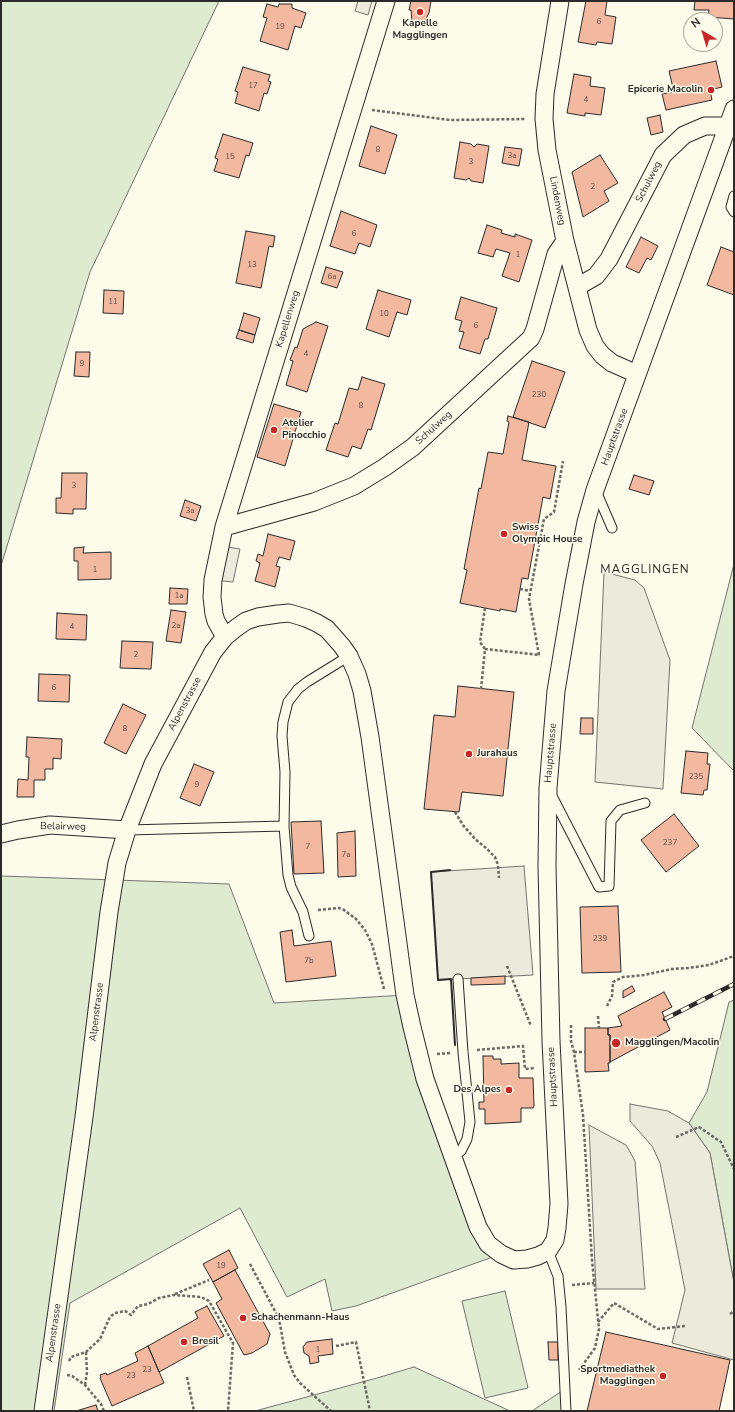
<!DOCTYPE html>
<style>
body{margin:0}
#map{position:relative;width:735px;height:1412px;overflow:hidden;background:#fdfbea;font-family:"Nunito Sans",sans-serif}
canvas{display:block}
.frame{position:absolute;inset:0;border:2px solid #2b2b2b;pointer-events:none}
.north{position:absolute;left:683px;top:12px;width:40px;height:40px;box-sizing:border-box;background:#fdfbea;border:1px solid #a9a89e;border-radius:50%;rotate:322deg;font-size:11px;font-weight:700;line-height:16px;text-align:center;color:#2b2b2b}
.north::after{content:'';display:block;margin:auto;width:14px;height:18px;background:#c62828;clip-path:polygon(50% 0,100% 100%,50% 72%,0 100%)}
</style>
<div id="map">
<canvas width="735" height="1412"></canvas>
<div class="frame"></div>
<div class="north">N</div>
</div>
<script>
const ctx = document.querySelector('canvas').getContext('2d');
ctx.lineJoin = 'round';
function paint(path, color) { ctx.fillStyle = color; ctx.fill(path, 'evenodd'); }
const shape = rows => new Path2D(rows.map(r => 'M' + r).join(''));
function strokePath(path, color, width, dash) { ctx.strokeStyle = color; ctx.lineWidth = width; ctx.lineCap = dash ? 'butt' : 'round'; ctx.setLineDash(dash || []); ctx.stroke(path); }
function drawText(font, color, halo, rows, align = 'center') {
  ctx.font = font + ' "Nunito Sans",sans-serif'; ctx.lineWidth = 3; ctx.setLineDash([]); ctx.textBaseline = 'middle'; ctx.strokeStyle = halo; ctx.fillStyle = color; for (const [text, x, y, turn = 0] of rows) {
    ctx.save(); ctx.translate(x, y); ctx.rotate((+turn || 0) * Math.PI / 180); ctx.textAlign = isNaN(turn) ? turn : align; if (halo) ctx.strokeText(text, 0, 0); ctx.fillText(text, 0, 0); ctx.restore();
  }
}
const green = shape([
 [1,1,219,1,90,272,1,566,1,1],
 [734,564,734,771,692,728,734,564],
 [1,876,229,884,274,1003,405,995,452,1156,501,1254,356,1306,332,1311,325,1279,287,1297,240,1208,70,1303,54,1411,1,1411,1,876],
 [734,1000,734,1283,710,1153,689,1123,707,1092,729,1002,734,1000],
 [505,1291,528,1388,485,1398,462,1301,505,1291],
 [414,1367,510,1411,255,1411,377,1378,414,1367],
 [565,1389,566,1411,532,1411,565,1389]
]);
const parking = shape([
 [358,1,372,1,368,15,355,11,358,1],
 [220,546,240,549,233,582,213,580,220,546],
 [604,572,635,580,644,588,670,660,663,789,595,782,604,572],
 [524,866,533,975,438,980,431,872,524,866],
 [630,1104,668,1111,689,1123,710,1153,734,1283,734,1360,672,1343,685,1290,660,1163,652,1146,630,1121,630,1104],
 [589,1125,626,1145,635,1161,645,1289,596,1289,589,1125]
]);
const building = shape([
 [411,1,431,1,429,13,423,24,412,21,411,10,409,10,411,1],
 [586,1,607,1,605,15,616,17,612,44,597,42,596,45,578,42,586,1],
 [695,1,734,1,734,19,708,17,709,10,694,10,695,1],
 [267,4,278,7,279,4,292,4,292,8,306,13,301,28,295,26,288,50,260,41,267,18,263,17,267,4],
 [716,61,722,87,710,90,712,100,666,110,662,94,674,92,669,71,716,61],
 [243,67,270,75,268,81,271,82,267,94,264,93,259,111,235,103,238,92,235,91,243,67],
 [574,74,591,77,590,86,605,88,601,115,585,113,585,116,567,113,574,74],
 [660,115,663,132,651,135,647,118,660,115],
 [371,126,397,135,385,174,359,166,371,126],
 [223,134,253,143,249,156,246,155,239,178,214,171,218,159,215,158,223,134],
 [460,142,471,144,474,147,477,144,489,146,483,183,471,181,469,178,466,180,454,178,460,142],
 [505,147,522,149,519,166,502,163,505,147],
 [600,155,618,183,604,191,609,201,583,217,572,172,600,155],
 [341,211,377,225,370,247,359,243,355,254,330,246,341,211],
 [487,225,502,230,501,233,515,237,515,234,532,240,519,282,502,276,510,253,496,249,493,257,478,253,487,225],
 [246,231,275,236,273,247,269,246,261,288,236,283,246,231],
 [641,237,658,246,651,260,647,258,639,273,626,267,641,237],
 [721,247,734,252,734,295,707,285,721,247],
 [326,267,343,272,337,288,321,283,326,267],
 [104,290,124,291,123,314,103,313,104,290],
 [378,290,411,300,407,315,397,312,389,337,366,329,378,290],
 [461,297,497,308,488,339,485,339,480,354,459,348,464,332,459,331,462,321,455,319,461,297],
 [244,313,260,318,255,335,239,330,244,313],
 [316,322,328,326,307,392,286,385,293,361,290,360,295,347,297,348,303,329,316,322],
 [239,330,255,335,253,343,236,338,239,330],
 [76,352,90,352,89,377,74,376,76,352],
 [532,361,565,372,545,428,513,417,532,361],
 [362,377,385,384,371,430,368,429,361,449,352,446,348,457,326,450,335,423,338,424,349,388,358,390,362,377],
 [274,404,301,412,285,466,257,457,274,404],
 [508,416,529,422,522,460,556,466,550,499,543,497,528,579,522,578,516,612,500,609,500,611,460,603,467,570,464,569,479,488,481,489,488,452,503,454,509,422,507,421,508,416],
 [62,473,87,473,86,509,73,509,73,514,56,513,56,498,61,498,62,473],
 [634,475,654,481,649,495,629,489,634,475],
 [185,500,201,506,196,521,180,516,185,500],
 [268,534,295,541,290,560,279,557,276,566,280,567,275,587,255,581,260,563,256,561,258,554,263,556,268,534],
 [84,547,83,553,111,552,111,579,78,580,78,561,74,561,74,548,84,547],
 [170,588,188,589,187,604,169,604,170,588],
 [171,610,186,612,181,643,166,641,171,610],
 [57,613,87,615,86,640,56,639,57,613],
 [122,641,153,642,151,669,120,668,122,641],
 [39,674,70,675,69,702,38,701,39,674],
 [458,686,514,692,503,796,462,792,459,812,424,809,434,715,455,717,458,686],
 [123,704,146,715,126,754,104,743,123,704],
 [581,718,593,718,593,734,580,734,581,718],
 [27,737,62,739,61,759,53,758,53,769,45,769,45,780,34,780,34,797,17,797,18,779,28,780,29,757,26,757,27,737],
 [686,751,708,753,707,764,710,764,707,790,704,790,703,795,681,793,686,751],
 [194,764,214,772,200,806,180,798,194,764],
 [674,814,699,846,666,872,641,840,674,814],
 [321,821,324,873,294,874,291,822,321,821],
 [355,831,356,876,338,877,337,833,355,831],
 [618,906,621,972,582,973,580,907,618,906],
 [292,930,294,946,331,941,336,976,286,982,280,932,292,930],
 [505,976,505,984,471,985,471,978,505,976],
 [632,986,635,991,623,998,623,991,632,986],
 [664,992,672,1007,662,1012,670,1030,610,1062,610,1035,608,1035,608,1028,622,1026,618,1016,664,992],
 [585,1028,608,1028,608,1035,610,1035,610,1063,608,1063,609,1071,585,1072,585,1028],
 [483,1056,493,1056,493,1059,501,1059,501,1064,519,1063,519,1078,533,1078,534,1106,533,1108,521,1108,521,1122,485,1124,485,1109,479,1109,479,1102,484,1102,483,1056],
 [229,1250,238,1268,213,1282,203,1264,229,1250],
 [235,1270,270,1334,267,1344,252,1353,244,1355,216,1303,222,1299,213,1282,235,1270],
 [207,1306,224,1336,159,1372,148,1346,198,1318,195,1312,207,1306],
 [606,1332,730,1360,719,1411,587,1411,606,1332],
 [332,1339,333,1354,318,1356,319,1362,310,1364,309,1356,304,1353,303,1347,307,1342,332,1339],
 [548,1342,558,1342,558,1360,549,1360,548,1342],
 [148,1346,164,1383,112,1406,100,1378,101,1377,100,1375,106,1373,107,1375,138,1361,135,1353,148,1346],
 [96,1405,98,1411,76,1411,96,1405]
]);
const path = shape([
 [372,110,450,120,526,119],
 [520,589,530,591],
 [485,608,480,642,485,649],
 [539,655,529,599,544,519,554,512,563,461],
 [481,689,485,649,540,655],
 [455,812,463,825,475,839,486,848,495,857,498,865,499,878],
 [318,910,339,908,344,910,356,919,365,930,372,944,384,989],
 [507,966,531,1026],
 [607,1006,612,996,613,982,623,977,644,975,672,969,688,968,709,965,734,956],
 [598,1016,599,1028],
 [571,1025,571,1041,574,1052,583,1115,592,1260,599,1329,595,1348,579,1370],
 [477,1050,523,1046,525,1069,535,1068],
 [574,1052,585,1052],
 [437,1054,450,1053],
 [676,1137,699,1127,721,1142,734,1169],
 [250,1264,276,1313,280,1324,285,1352,294,1375,300,1383,331,1411],
 [572,1285,594,1283],
 [175,1294,209,1280],
 [730,1314,734,1311],
 [598,1322,614,1303,658,1329,685,1326],
 [336,1346,356,1342,370,1411],
 [69,1361,71,1357,86,1352,100,1339,110,1317,115,1313,125,1311,131,1315,138,1306,148,1304,159,1298,174,1295,201,1297,209,1301,233,1343,228,1411],
 [67,1375,72,1376,85,1385,101,1404,104,1411],
 [187,1377,194,1411],
 [85,1385,87,1372,86,1352]
]);
const service = shape([
 [734,196,731,207,734,212],
 [596,491,612,528],
 [551,794,599,887,609,886,611,821,620,810,645,803],
 [284,826,285,772,282,736,283,722,288,702,298,689,307,682,349,656],
 [127,830,284,826,288,875,291,887,303,912,309,936],
 [452,1156,461,1151,467,1139,470,1122,463,1052,458,979],
 [548,1251,558,1276,561,1307,566,1411]
]);
const minor = shape([
 [560,1,545,94,544,119,547,150,565,241,588,330,595,346,602,355,612,363,637,374],
 [577,287,596,276,609,259,663,155,684,135,705,126,728,126],
 [224,527,314,502,354,486,385,467,413,447,531,338,535,329,556,254,565,241],
 [225,637,216,621,214,614,212,597,213,580,224,527,386,1],
 [1,834,18,830,50,825,127,830],
 [43,1411,84,1117,109,912,117,863,127,830,153,764,213,652,225,637,236,628,246,621,258,617,278,614,289,613,306,618,317,623,327,629,342,646,349,656,357,674,362,691,370,737,405,995,412,1027,425,1079,478,1227,488,1244,501,1254,514,1260,527,1259,538,1256,548,1251,555,1240,557,1228,559,1204,551,1041,547,866,548,788,556,691,574,584,586,522,595,490,734,109]
]);
const rail = shape([
 [665,1019,734,984]
]);
const wall = shape([
 [450,870,431,872,438,980,451,979,455,1045]
]);
const markers = [
 [420,12,4,"#c62828"],
 [711,90,4,"#c62828"],
 [274,430,4,"#c62828"],
 [504,534,4,"#c62828"],
 [469,754,4,"#c62828"],
 [616,1043,5,"#c62828"],
 [509,1090,4,"#c62828"],
 [243,1318,4,"#c62828"],
 [184,1342,4,"#c62828"],
 [663,1376,4,"#c62828"]
];
const numberNames = [
 ["6",599,22],
 ["19",280,27],
 ["17",253,86],
 ["4",586,100],
 ["8",378,150],
 ["3a",512,156],
 ["15",230,157],
 ["3",471,162],
 ["2",593,187],
 ["6",354,234],
 ["1",518,255],
 ["13",252,265],
 ["6a",332,277],
 ["11",113,302],
 ["10",384,314],
 ["6",476,326],
 ["4",306,354],
 ["9",82,364],
 ["230",539,395],
 ["8",361,406],
 ["3",74,486],
 ["3a",190,511],
 ["1",95,570],
 ["1a",179,596],
 ["2a",176,626],
 ["4",72,627],
 ["2",136,655],
 ["6",54,688],
 ["8",125,729],
 ["235",696,777],
 ["9",197,785],
 ["237",670,843],
 ["7",308,847],
 ["7a",346,855],
 ["239",600,939],
 ["7b",309,961],
 ["19",221,1266],
 ["1",318,1350],
 ["23",147,1370],
 ["23",131,1376]
];
const poiNames = [
 ["Kapelle",420,24,"center"],
 ["Magglingen",420,36,"center"],
 ["Epicerie Macolin",703,90,"right"],
 ["Atelier",282,424],
 ["Pinocchio",282,436],
 ["Swiss",512,528],
 ["Olympic House",512,540],
 ["Jurahaus",477,754],
 ["Magglingen/Macolin",625,1043],
 ["Des Alpes",501,1090,"right"],
 ["Schachenmann-Haus",251,1318],
 ["Bresil",192,1342],
 ["Sportmediathek",655,1370,"right"],
 ["Magglingen",655,1382,"right"]
];
const streetNames = [
 ["Schulweg",649,182,-63],
 ["Lindenweg",557,201,79],
 ["Kapellenweg",288,319,-73],
 ["Schulweg",434,428,-42],
 ["Hauptstrasse",615,437,-70],
 ["Alpenstrasse",185,704,-62],
 ["Hauptstrasse",551,753,-85],
 ["Belairweg",63,827,1],
 ["Alpenstrasse",97,1012,-83],
 ["Hauptstrasse",553,1077,-93],
 ["Alpenstrasse",54,1333,-82]
];
const quarterNames = [
 ["MAGGLINGEN",645,570]
];
paint(green, '#deebd1');
strokePath(green, '#74746e', 1);
paint(parking, '#eceadb');
strokePath(parking, '#74746e', 1);
paint(building, '#f2b8a0');
strokePath(building, '#2b2b2b', 1);
strokePath(service, '#2b2b2b', 11);
strokePath(minor, '#2b2b2b', 19);
strokePath(path, '#6a6964', 2.5, [3, 2]);
strokePath(service, '#fdfbea', 9);
strokePath(minor, '#fdfbea', 17);
strokePath(rail, '#2b2b2b', 4.5);
strokePath(rail, '#fdfbea', 3, [9]);
strokePath(wall, '#2b2b2b', 2);
for (const [x, y, r, color] of markers) { const dot = new Path2D(); dot.arc(x, y, r, 0, 2 * Math.PI); ctx.fillStyle = color; ctx.fill(dot); strokePath(dot, '#fdfbea', 1.5); }
drawText('8px', '#5d4e48', null, numberNames);
drawText('bold 10px', '#2b2b2b', '#fdfbea', poiNames, 'left');
drawText('10px', '#2b2b2b', '#fdfbea', streetNames);
ctx.letterSpacing = '1px';
drawText('12px', '#2b2b2b', '#fdfbea', quarterNames);
ctx.letterSpacing = '0px';
</script>
